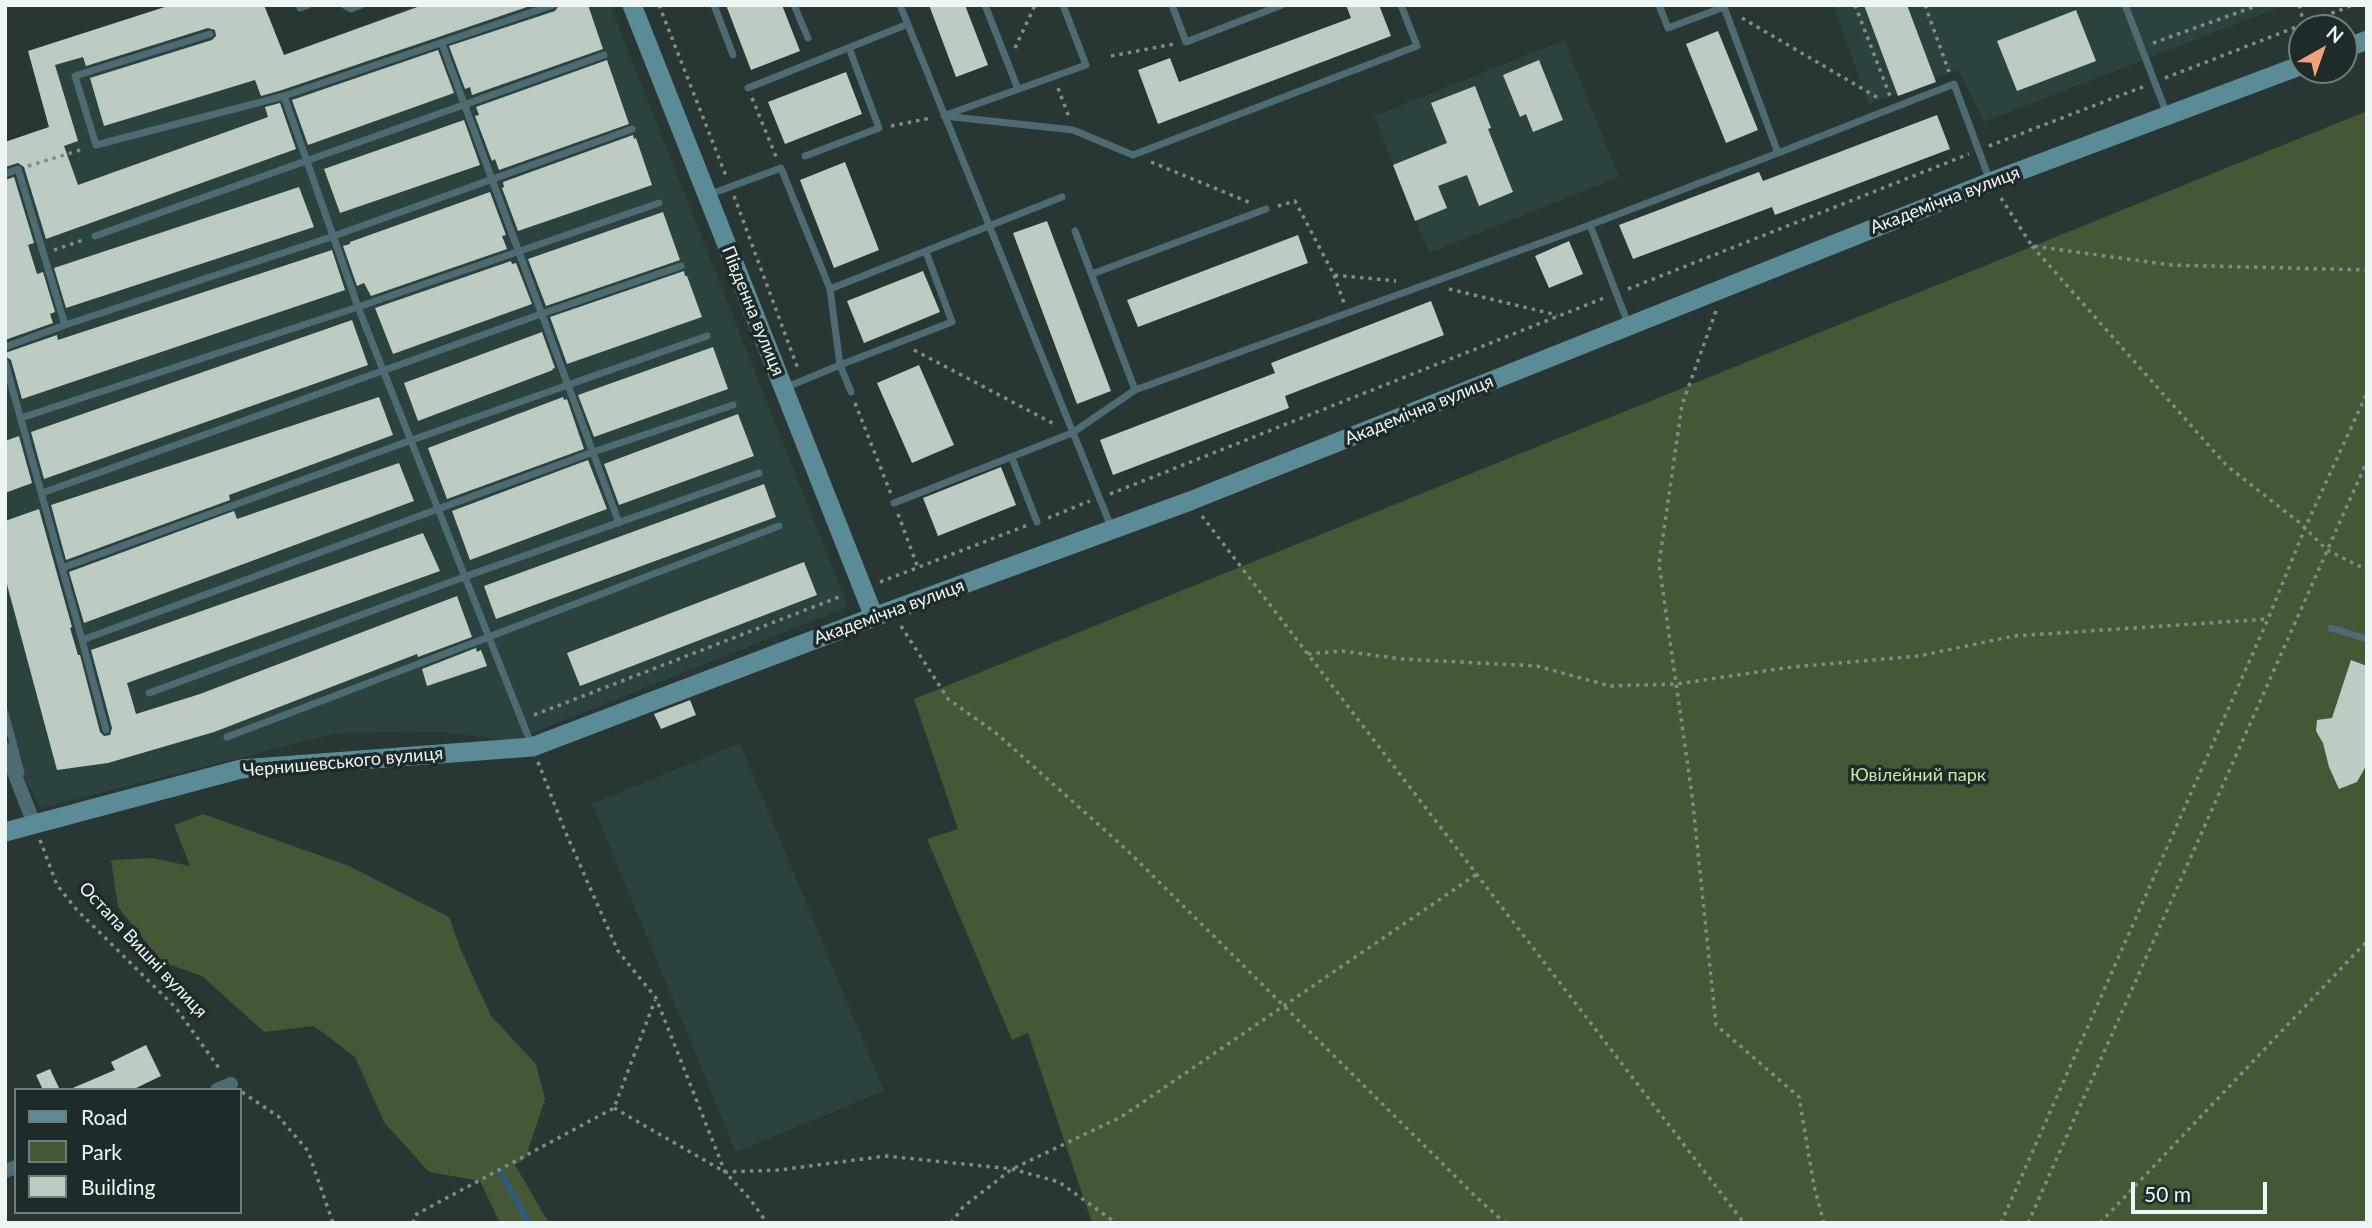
<!DOCTYPE html>
<meta charset="utf-8">
<style>
body{margin:0}
#map{position:relative;width:2372px;height:1228px;overflow:hidden;background:#283634;font-family:Lato,sans-serif}
canvas{display:block}
.frame{position:absolute;inset:0;border:7px solid #eef6f5;pointer-events:none}
.legend{position:absolute;left:14px;top:1088px;width:228px;height:126px;box-sizing:border-box;background:#1e2b2a;border:2px solid #717c7b;margin:0;padding:9px 12px;list-style:none;font-size:21px;color:#eef6f5}
.legend li{display:flex;align-items:center;gap:14px;height:35px}
.legend b{width:35px;border:2px solid #717c7b}
.north{position:absolute;left:2288px;top:14px;width:70px;height:70px;box-sizing:border-box;background:#1e2b2a;border:2px solid #717c7b;border-radius:50%;rotate:40deg;font-size:19px;font-weight:700;line-height:28px;text-align:center;color:#eef6f5}
.north::after{content:'';display:block;margin:auto;width:24px;height:32px;background:#f0a27a;clip-path:polygon(50% 0,100% 100%,50% 72%,0 100%)}
.scale{position:absolute;left:2131px;top:1182px;width:136px;height:32px;box-sizing:border-box;border:4px solid #eef6f5;border-top:0;padding-left:9px;font-size:21px;line-height:24px;white-space:nowrap;color:#eef6f5;-webkit-text-stroke:5px #1e2b2a;paint-order:stroke}
</style>
<div id="map">
<canvas width="2372" height="1228"></canvas>
<div class="frame"></div>
<ul class="legend">
<li><b style="height:9px;background:#5b8b97"></b>Road</li>
<li><b style="height:19px;background:#455735"></b>Park</li>
<li><b style="height:19px;background:#becbc3"></b>Building</li>
</ul>
<div class="north">N</div>
<div class="scale">50 m</div>
</div>
<script>
const ctx = document.querySelector('canvas').getContext('2d');
ctx.lineJoin = 'round';
function paint(path, color) { ctx.fillStyle = color; ctx.fill(path, 'evenodd'); }
const shape = rows => new Path2D(rows.map(r => 'M' + r).join(''));
function strokePath(path, color, width, dash) { ctx.strokeStyle = color; ctx.lineWidth = width; ctx.lineCap = dash ? 'butt' : 'round'; ctx.setLineDash(dash || []); ctx.stroke(path); }
function drawText(font, color, halo, rows, align = 'center') {
  ctx.font = font + ' Lato,sans-serif'; ctx.lineWidth = 7; ctx.setLineDash([]); ctx.textBaseline = 'middle'; ctx.strokeStyle = halo; ctx.fillStyle = color; for (const [text, x, y, turn = 0] of rows) {
    ctx.save(); ctx.translate(x, y); ctx.rotate((+turn || 0) * Math.PI / 180); ctx.textAlign = isNaN(turn) ? turn : align; if (halo) ctx.strokeText(text, 0, 0); ctx.fillText(text, 0, 0); ctx.restore();
  }
}
const built = shape([
 [171,5,264,5,284,55,417,5,610,5,848,607,512,741,443,732,338,733,41,808,25,779,5,715,5,142,49,127,28,51],
 [1833,5,2285,5,1984,122,1958,70,1869,104],
 [1564,40,1619,177,1429,253,1374,116],
 [740,743,884,1091,736,1152,592,804]
]);
const green = shape([
 [2367,111,2367,1223,1092,1223,1028,1033,1012,1040,927,839,958,829,914,699],
 [203,814,347,865,449,917,461,950,491,1016,536,1064,545,1099,525,1159,515,1165,549,1223,500,1223,480,1181,429,1172,384,1122,355,1057,314,1026,264,1032,202,976,162,962,118,907,111,860,152,858,190,866,174,825]
]);
const stream = shape([
 [500,1171,529,1223]
]);
const building = shape([
 [171,5,264,5,284,55,423,5,533,5,282,90,261,96,255,80,104,126,90,78,212,40,216,36,215,30,208,28,86,66,83,57,55,65,78,141,64,146,78,185,268,117,265,107,280,103,296,149,46,239,24,167,18,163,5,167,5,142,49,127,28,51],
 [559,5,588,5,603,49,472,95,470,87,465,89,449,46,555,11],
 [726,5,782,5,800,51,751,70],
 [929,5,965,5,988,65,956,77],
 [1346,5,1379,5,1391,36,1158,124,1138,70,1170,58,1179,82,1351,18],
 [1864,5,1907,5,1936,82,1898,96],
 [2076,10,2096,61,2017,91,1997,41],
 [1718,31,1758,130,1726,143,1686,44],
 [438,50,454,93,308,145,292,100],
 [607,60,629,124,499,170,495,159,492,161,475,116,479,115,476,107],
 [1539,60,1563,120,1533,132,1526,114,1520,117,1503,75],
 [846,72,862,114,785,144,768,102],
 [1475,86,1491,128,1488,129,1513,192,1479,206,1467,175,1438,186,1447,208,1415,221,1393,165,1447,143,1431,103],
 [1937,115,1950,149,1775,215,1772,207,1633,259,1619,225,1759,172,1763,181],
 [464,120,480,165,340,213,324,169],
 [633,135,634,139,636,138,652,185,518,231,502,188,504,187,503,182],
 [845,162,879,250,834,268,800,180],
 [14,177,34,243,28,245,37,274,43,272,55,312,50,314,53,323,5,340,5,180],
 [299,187,314,227,66,308,54,268],
 [490,192,506,235,502,236,507,249,371,296,364,283,357,286,343,246,350,244,350,242],
 [663,212,680,260,546,306,528,259],
 [1047,221,1111,391,1077,404,1013,233],
 [1298,235,1308,263,1138,327,1127,300],
 [1569,241,1583,274,1549,288,1535,256],
 [332,250,345,290,22,399,11,360,5,356,5,353,57,335,58,340],
 [511,261,512,264,516,263,532,304,393,354,375,308],
 [684,271,685,276,687,276,702,317,567,364,550,317],
 [923,271,940,312,864,343,847,301],
 [1431,301,1444,335,1285,396,1289,408,1113,475,1100,440,1275,373,1271,363],
 [352,320,368,365,44,479,31,432],
 [542,332,555,368,552,369,553,370,418,421,404,383],
 [713,347,728,389,594,437,578,395],
 [919,365,954,445,912,463,877,383],
 [379,397,393,435,229,495,230,500,66,560,51,505],
 [563,397,564,400,567,399,584,449,447,499,428,448],
 [738,414,754,456,619,505,604,464],
 [19,436,32,483,5,493,5,441],
 [588,460,607,509,470,560,452,511],
 [399,463,414,501,84,623,69,572,234,511,237,519],
 [1001,467,1016,505,938,536,923,498],
 [764,484,776,517,496,619,484,586],
 [39,509,72,627,70,628,78,655,80,655,100,732,104,736,110,735,112,728,91,650,423,533,440,571,127,683,136,714,200,694,457,596,472,637,418,657,417,654,214,732,108,763,57,770,5,577,5,521],
 [804,562,817,595,580,686,567,653],
 [476,648,477,652,481,650,487,666,427,686,422,669],
 [2351,660,2367,666,2367,764,2357,782,2339,789,2329,767,2323,743,2316,731,2317,720,2332,718],
 [690,700,696,715,661,729,654,714],
 [146,1045,161,1076,132,1090,68,1090,115,1070,111,1062],
 [50,1069,60,1090,43,1090,36,1075]
]);
const path = shape([
 [659,5,726,176],
 [1855,5,1890,96],
 [1925,5,1949,72],
 [2299,5,2305,28],
 [1742,18,1880,99],
 [2153,43,2259,5],
 [1015,48,1035,5],
 [1111,56,1174,44],
 [2165,78,2353,5],
 [1058,88,1069,117],
 [752,98,777,159],
 [891,126,931,118],
 [1989,146,2145,86],
 [1151,162,1251,203],
 [28,166,84,149],
 [734,196,798,369],
 [2001,198,2032,246,2171,265,2367,270],
 [1278,206,1295,201,1334,275,1396,281],
 [2032,246,2227,466,2300,523,2327,550,2367,570],
 [54,250,86,239],
 [1334,275,1344,303],
 [1449,289,1557,315],
 [1628,289,1969,154],
 [1716,311,1682,405,1659,564,1692,795,1716,1025,1799,1097,1814,1186,1824,1223],
 [914,350,1056,425],
 [855,403,891,494],
 [1110,494,1604,298],
 [898,514,918,568],
 [1202,516,1744,1223],
 [1048,518,1090,501],
 [880,582,1028,525],
 [901,626,948,699,996,733,1128,851,1475,1196,1505,1223],
 [1308,654,1342,651,1402,659,1537,666,1610,686,1676,684,1792,667,1919,656,2014,636,2268,619],
 [534,715,839,597],
 [538,762,565,831,618,951,656,998,725,1172,750,1199,767,1223],
 [40,840,57,885,76,909,176,1008,221,1071],
 [242,1092,279,1117,308,1151,333,1223],
 [614,1108,725,1172,779,1170,886,1156,1012,1169,1059,1182,1116,1223],
 [413,1223,415,1215,614,1108,655,1000],
 [951,1223,963,1207,1012,1169,1121,1117,1477,874],
 [2001,1223,2268,619,2305,528,2367,393],
 [2028,1223,2367,461],
 [2100,1223,2367,941]
]);
const lane = shape([
 [344,5,351,9,361,5],
 [714,5,733,55],
 [794,5,808,38],
 [900,5,1112,529],
 [985,5,1018,89],
 [1172,5,1186,42,1282,5],
 [1659,5,1668,28,1724,7,1778,153,1954,84,1990,181],
 [2125,5,2167,114],
 [300,8,308,5],
 [210,34,75,76,96,145,284,96,553,5],
 [442,44,619,523],
 [748,88,908,24],
 [284,96,358,307,532,746],
 [946,115,1086,65,1063,5],
 [944,116,1073,130,1133,155,1417,46,1401,5],
 [805,156,879,128,849,48],
 [5,174,18,169,65,325,5,347],
 [708,195,781,168,830,289,840,365,952,322,926,252],
 [1590,225,1629,326],
 [95,236,604,55],
 [1092,274,1266,209],
 [830,289,1062,197],
 [65,325,334,236,632,129],
 [5,362,82,640],
 [787,387,840,365,851,392],
 [1135,390,1590,225,1778,153],
 [21,418,358,307,659,203],
 [1012,458,1037,522],
 [42,493,541,314,681,266],
 [894,503,1072,433,1135,390,1075,231],
 [62,568,409,441,707,336],
 [2331,628,2367,639],
 [149,693,464,577,759,473],
 [5,713,21,773],
 [106,730,82,640,593,452,733,405],
 [227,737,779,526]
]);
const street = shape([
 [5,749,34,824],
 [217,1090,231,1084],
 [5,1171,16,1167]
]);
const secondary = shape([
 [632,5,874,617],
 [2344,49,2367,40],
 [5,832,241,769,532,747,874,617,1190,501,1990,182,2302,65]
]);
const streetNames = [
 ["Академічна вулиця",1945,200,-21],
 ["Південна вулиця",753,311,68],
 ["Академічна вулиця",1419,410,-22],
 ["Академічна вулиця",889,612,-20],
 ["Чернишевського вулиця",343,762,-5],
 ["Остапа Вишні вулиця",143,950,47]
];
const parkNames = [
 ["Ювілейний парк",1918,775]
];
paint(built, '#2b423f');
paint(green, '#455735');
strokePath(stream, '#2a5b80', 5);
paint(building, '#becbc3');
strokePath(path, '#808b8a', 3.5, [3.5, 5]);
strokePath(lane, '#4e6b73', 7);
strokePath(street, '#4e6b73', 14);
strokePath(secondary, '#5b8b97', 19);
drawText('18px', '#eef6f5', '#1e2b2a', streetNames);
drawText('18px', '#c1ea9e', '#1e2b2a', parkNames);
</script>
